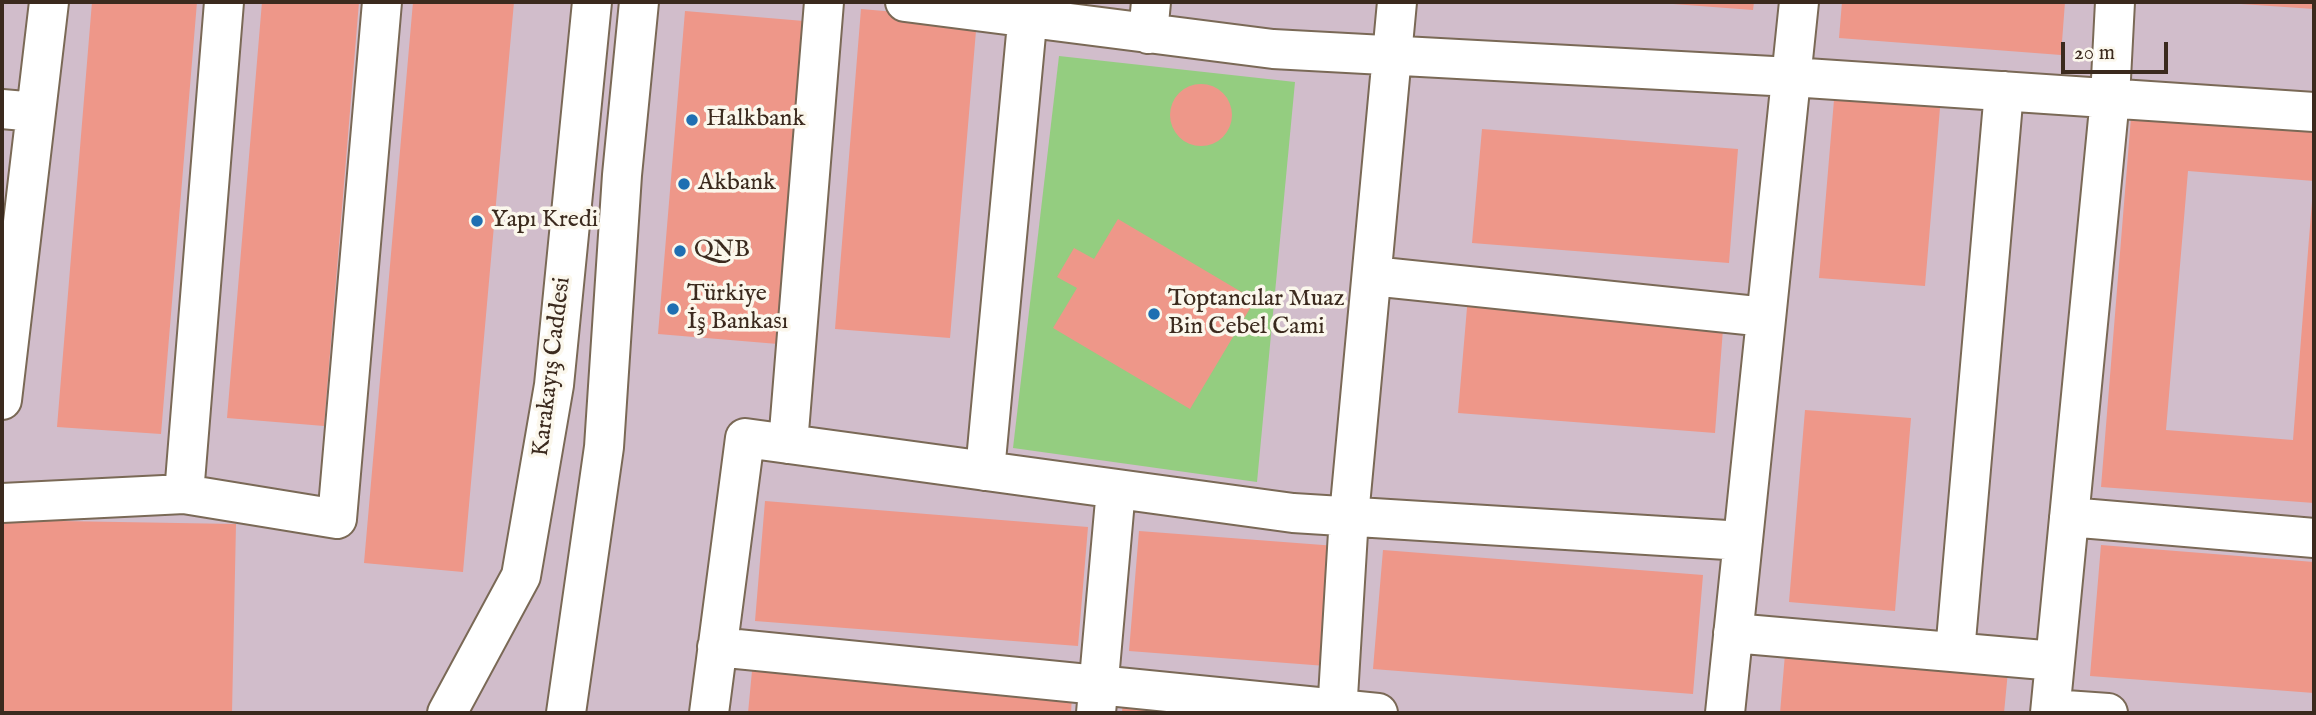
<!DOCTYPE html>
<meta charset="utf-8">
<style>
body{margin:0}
#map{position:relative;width:2316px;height:715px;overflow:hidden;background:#efdfbf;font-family:"IM FELL English",serif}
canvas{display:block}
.frame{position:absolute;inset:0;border:4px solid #3b2a1e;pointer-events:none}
.scale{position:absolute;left:2061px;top:42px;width:107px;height:32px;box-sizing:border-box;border:4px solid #3b2a1e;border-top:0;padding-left:9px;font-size:21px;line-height:24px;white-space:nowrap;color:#3b2a1e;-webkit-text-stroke:5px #fbf7ec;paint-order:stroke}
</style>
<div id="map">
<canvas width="2316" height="715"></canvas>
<div class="frame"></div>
<div class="scale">20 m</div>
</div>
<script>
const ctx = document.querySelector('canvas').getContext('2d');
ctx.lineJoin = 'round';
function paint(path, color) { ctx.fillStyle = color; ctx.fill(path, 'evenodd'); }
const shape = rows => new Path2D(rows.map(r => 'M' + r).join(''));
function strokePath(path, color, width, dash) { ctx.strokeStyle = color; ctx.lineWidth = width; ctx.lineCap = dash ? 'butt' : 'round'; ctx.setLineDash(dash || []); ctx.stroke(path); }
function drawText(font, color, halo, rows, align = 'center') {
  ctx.font = font + ' "IM FELL English",serif'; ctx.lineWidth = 7; ctx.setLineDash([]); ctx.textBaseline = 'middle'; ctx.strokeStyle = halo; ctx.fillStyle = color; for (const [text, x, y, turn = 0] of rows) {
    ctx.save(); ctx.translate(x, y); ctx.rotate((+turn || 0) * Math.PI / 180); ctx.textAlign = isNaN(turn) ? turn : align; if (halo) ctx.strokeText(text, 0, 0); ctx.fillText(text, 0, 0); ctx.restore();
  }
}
const industrial = shape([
 [2,2,2314,2,2314,713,2,713]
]);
const green = shape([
 [1059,56,1295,82,1257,482,1013,448]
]);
const building = shape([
 [92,2,197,2,161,434,57,427],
 [262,2,359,2,324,426,227,418],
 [413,2,514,2,463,572,364,563],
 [1673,2,1754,2,1753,10,1673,4],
 [1842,2,2065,2,2061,55,1839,38],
 [2241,2,2314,2,2314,9,2241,4],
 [861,9,977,19,950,338,835,329],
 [685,11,804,21,778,344,658,334],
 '1170 115a31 31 0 1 1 62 0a31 31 0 1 1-62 0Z',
 [1835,88,1941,96,1925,286,1819,278],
 [2132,105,2314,119,2314,181,2188,171,2166,430,2293,440,2312,201,2314,201,2314,503,2101,487],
 [1482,129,1738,149,1729,263,1472,243],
 [1118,219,1255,300,1190,409,1053,328,1077,288,1057,277,1074,248,1094,259],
 [1468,296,1724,316,1715,433,1458,413],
 [1805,410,1911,418,1895,611,1789,602],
 [765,501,1088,527,1078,646,755,621],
 [2,520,236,524,232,713,2,713],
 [1139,531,1336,546,1326,666,1129,651],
 [2101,545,2314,562,2314,693,2090,676],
 [1383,550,1703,575,1693,694,1373,669],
 [1785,654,2008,671,2004,713,1780,713],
 [752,671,1072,696,1071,713,748,713],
 [1123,700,1264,713,1122,713]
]);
const minor = shape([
 [905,2,1273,49,1791,77,2314,112],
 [1148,34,1151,2],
 [2,109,36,112],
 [1372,276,1766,317],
 [2,400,49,2],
 [788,444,824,2],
 [985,471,1029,2],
 [184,494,224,2],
 [2,503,184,494,337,519,382,2],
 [2069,517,2314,538],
 [1733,633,2055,661],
 [717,647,1378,713],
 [1955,652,2004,91],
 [2051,709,2108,713],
 [709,713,745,438,1293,513,1743,541],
 [1096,713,1116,489],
 [1337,713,1349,516,1397,2],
 [1725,713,1799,2],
 [2050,713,2110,98,2115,2]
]);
const secondary = shape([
 [447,713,521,576,554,385,592,2],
 [566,713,604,447,622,175,639,2]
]);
const markers = [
 [692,120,7,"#1f6fb2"],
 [684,184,7,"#1f6fb2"],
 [477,221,7,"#1f6fb2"],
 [680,251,7,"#1f6fb2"],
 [673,309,7,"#1f6fb2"],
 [1154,314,7,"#1f6fb2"]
];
const poiNames = [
 ["Halkbank",706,120],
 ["Akbank",698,184],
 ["Yapı Kredi",491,221],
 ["QNB",694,251],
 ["Türkiye",687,295],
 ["İş Bankası",687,323],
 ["Toptancılar Muaz",1168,300],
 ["Bin Cebel Cami",1168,328]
];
const streetNames = [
 ["Karakayış Caddesi",553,367,-83]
];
paint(industrial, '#d1bdcb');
paint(green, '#94cd80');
paint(building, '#ee9789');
strokePath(minor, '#7a6956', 42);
strokePath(secondary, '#7a6956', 42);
strokePath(minor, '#fff', 38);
strokePath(secondary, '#fff', 38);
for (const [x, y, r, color] of markers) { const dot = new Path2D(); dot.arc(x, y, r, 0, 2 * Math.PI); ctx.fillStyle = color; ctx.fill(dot); strokePath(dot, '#fbf7ec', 2.5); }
drawText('24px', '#3b2a1e', '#fbf7ec', poiNames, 'left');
drawText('24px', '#3b2a1e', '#fbf7ec', streetNames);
</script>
